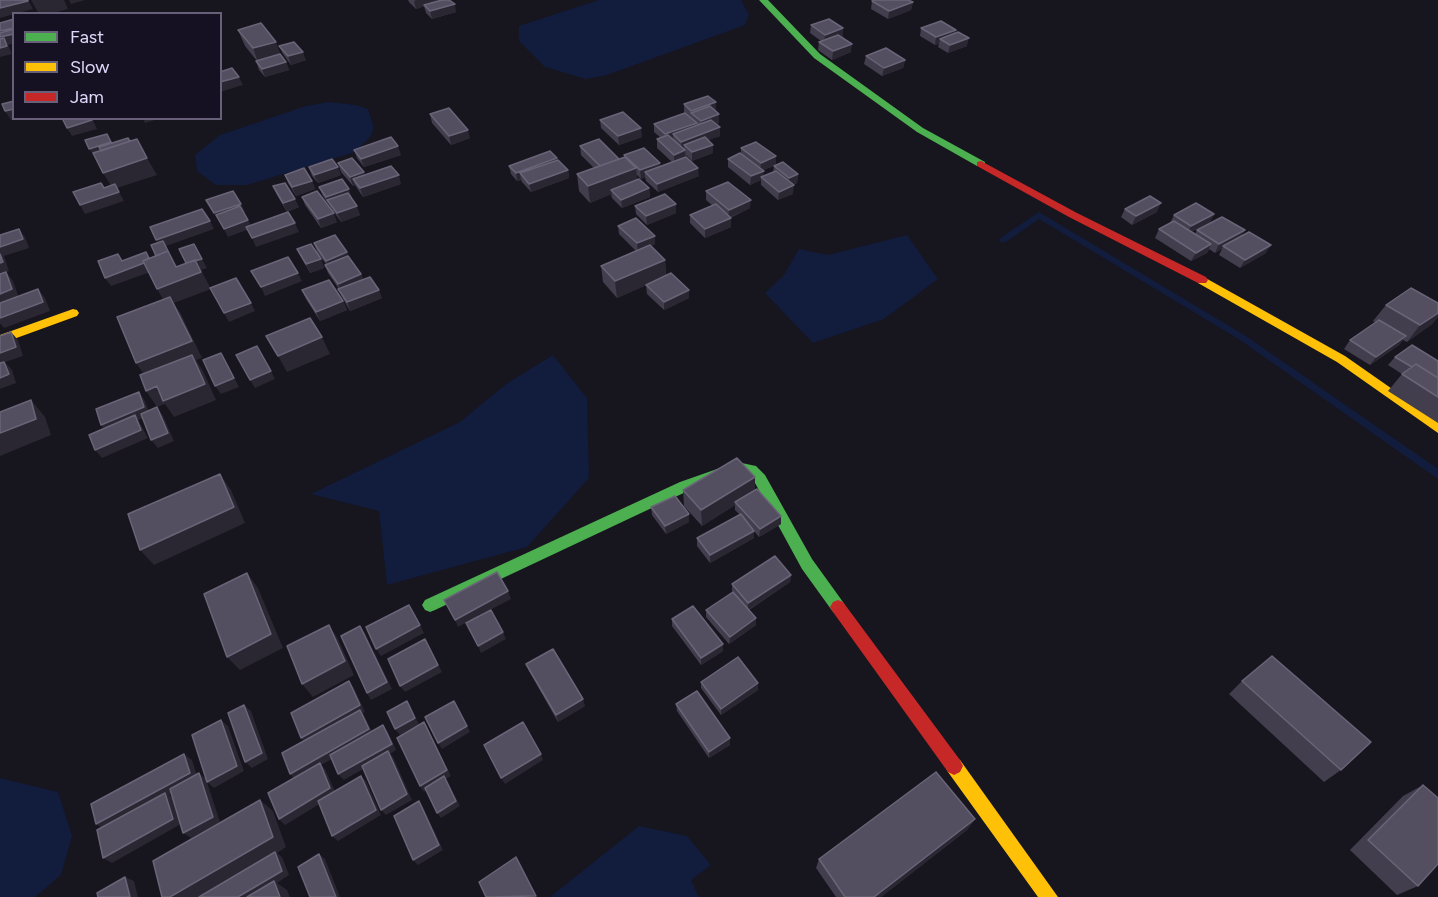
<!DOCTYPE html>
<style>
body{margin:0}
#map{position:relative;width:1438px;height:897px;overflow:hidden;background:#17151e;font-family:Figtree,sans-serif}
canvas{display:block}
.legend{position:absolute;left:12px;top:12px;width:210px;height:108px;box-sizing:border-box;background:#161122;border:2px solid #676078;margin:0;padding:8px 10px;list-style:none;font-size:18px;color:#e0d7fa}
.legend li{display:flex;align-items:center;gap:12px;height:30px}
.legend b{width:30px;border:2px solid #676078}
</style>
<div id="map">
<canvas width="1438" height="897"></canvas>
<ul class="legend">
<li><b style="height:8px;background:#4caf50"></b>Fast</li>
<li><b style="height:8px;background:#ffc107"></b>Slow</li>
<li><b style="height:8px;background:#c62828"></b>Jam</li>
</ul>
</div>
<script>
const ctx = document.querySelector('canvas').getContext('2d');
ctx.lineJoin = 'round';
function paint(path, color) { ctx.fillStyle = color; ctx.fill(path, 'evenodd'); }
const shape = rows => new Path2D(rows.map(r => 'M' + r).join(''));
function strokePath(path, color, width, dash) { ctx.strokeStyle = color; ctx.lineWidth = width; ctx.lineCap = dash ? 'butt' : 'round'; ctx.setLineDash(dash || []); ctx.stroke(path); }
const water = shape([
 [599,0,741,0,749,15,745,25,607,75,586,79,545,67,519,41,519,26],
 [328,102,356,105,368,109,374,128,371,136,355,152,247,185,216,185,197,171,195,155,220,135,306,106],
 [907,235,938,279,884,319,813,343,765,293,784,275,799,249,828,255],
 [553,355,587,398,589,478,527,547,387,585,379,511,311,494,460,422,506,384],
 [0,778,58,792,72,836,61,875,35,897,0,897],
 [639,826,687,836,711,865,691,880,699,897,550,897]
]);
const stream = shape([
 [1039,212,1246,336,1438,469,1438,479,1240,340,1039,219,1006,242,1000,242,1000,238,1039,212]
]);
const fast = shape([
 [759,0,768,0,820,54,923,128,985,162,985,166,977,166,917,132,814,58,759,0],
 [737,462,756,466,765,475,812,559,843,602,846,607,843,612,838,614,833,612,802,569,755,483,747,475,737,472,690,490,435,610,430,612,425,610,422,605,425,600,680,482,737,462]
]);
const slow = shape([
 [1202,276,1345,356,1438,421,1438,433,1337,362,1198,283,1198,277,1202,276],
 [73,309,77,310,79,313,77,316,0,344,0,335,73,309],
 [954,757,960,760,1058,897,1038,897,948,772,945,766,948,760,954,757]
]);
const jam = shape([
 [981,161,1077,213,1206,277,1208,280,1206,283,1198,283,1069,217,977,166,977,162,981,161],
 [838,600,843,602,960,760,963,766,960,772,954,775,948,772,833,612,830,607,833,602,838,600]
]);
const wall = shape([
 [408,0,449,0,456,12,432,19,426,13,424,6,416,9,409,2],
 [872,1,913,2,911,10,888,19,871,9],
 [811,25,843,36,841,37,851,52,832,60,818,50,819,42,821,41,810,33],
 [921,28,956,33,967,46,948,53,938,47,939,44,935,45,920,36],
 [238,30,282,57,286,62,289,70,265,77,259,70,256,61,257,61,245,46],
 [279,46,306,60,291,65,283,54],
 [866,56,905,60,903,68,882,76,864,64],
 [684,104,716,110,719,123,716,124,720,136,708,140,713,145,713,153,692,161,686,155,686,157,699,176,658,192,646,181,645,177,641,179,637,175,637,180,649,188,650,197,622,208,612,198,611,194,590,203,579,191,577,174,594,168,581,155,580,146,619,159,624,157,624,155,660,166,672,162,657,148,657,139,661,138,654,132,654,124,684,113],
 [430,114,470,138,451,145,432,123],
 [600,120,642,137,619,145,601,128],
 [741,148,776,156,776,165,763,170,763,176,773,172,774,166,798,174,797,183,793,185,793,194,778,200,761,185,761,180,750,185,728,167,728,159,741,154],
 [354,150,401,155,364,167,357,158],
 [557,160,568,170,569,178,531,192,522,182,521,180,517,181,511,174,509,166],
 [338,163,364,172,364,175,401,184,363,197,355,185,353,186,341,172],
 [309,167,341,175,318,183,312,176],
 [285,175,312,181,315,189,296,196,288,183],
 [273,186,299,207,287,212,277,195],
 [319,187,352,198,351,198,360,215,341,222,323,196],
 [706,191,750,208,730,218,731,227,705,238,690,223,690,215,713,206,706,200],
 [302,197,337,222,321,228,305,205],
 [676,204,676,213,647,225,636,214,635,206],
 [1125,209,1157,212,1132,225,1121,217],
 [1214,214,1210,222,1191,232,1195,234,1197,230,1245,230,1241,236,1266,253,1240,268,1219,255,1222,249,1215,253,1209,249,1207,253,1191,261,1155,238,1159,229,1170,223,1174,215],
 [618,226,655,244,651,246,665,260,666,276,689,290,689,298,664,310,647,294,646,285,617,298,603,282,601,266,636,251,619,234],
 [314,243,350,258,361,274,363,279,382,298,350,311,342,297,339,289,328,273,325,265,326,264,317,252],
 [297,249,321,259,324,268,310,273],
 [302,290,343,301,347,310,320,321,306,299],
 [1438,303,1438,317,1432,324,1407,342,1403,340,1399,345,1370,365,1344,349,1350,340,1376,323,1373,321,1386,305],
 [1395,357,1438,361,1438,423,1388,391,1402,374,1388,365],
 [755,477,755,490,781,524,759,537,754,531,754,538,710,563,697,546,697,538,740,515,735,510,735,505,702,526,684,506,683,490],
 [651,507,689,522,666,534,652,515],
 [791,575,790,582,749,610,756,625,729,644,706,617,706,610,734,594,732,591,732,584],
 [672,619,723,644,723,651,701,665,672,626],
 [526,664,585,706,558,722,529,671],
 [1242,681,1341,770,1324,782,1229,694],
 [701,682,758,683,758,690,721,715,701,688],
 [676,704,730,738,730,745,709,758,677,711],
 [1423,785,1418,886,1397,895,1350,850,1403,796],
 [975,819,967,830,881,897,836,897,816,868,819,859]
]);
const shadedWall = shape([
 [28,0,33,9,0,18,0,8],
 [31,0,64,0,68,9,49,14,39,14],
 [69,0,85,0,71,4],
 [416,0,443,0,444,1,416,9,414,1],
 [913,2,911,10,888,19,889,11],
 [455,4,456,12,432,19,430,11],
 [14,28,14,43,8,45,12,54,0,57,0,37,4,36,0,31],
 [843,28,843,36,824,43,825,35],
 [956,30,955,38,940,39,939,44,935,45,936,37],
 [969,38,967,46,948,53,950,45],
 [276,42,282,58,259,65,253,48],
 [852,44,851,52,832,60,833,51],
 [303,52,306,60,291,65,288,56],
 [905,60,903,68,882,76,884,68],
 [286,62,289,70,265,77,262,69],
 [239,77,243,85,220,92,220,82],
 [716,102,716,110,696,117,691,113,691,111],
 [14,109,14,118,15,118,11,120,5,111],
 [719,114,719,123,701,129,701,121],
 [92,118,97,129,72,136,67,128],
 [143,118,158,118,158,119,145,123],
 [697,123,697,131,673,134,673,140,666,143,665,134],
 [720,127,720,136,687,148,684,145,684,149,682,150,681,142],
 [641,128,642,137,619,145,618,136],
 [468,130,470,138,451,145,449,136],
 [111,142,116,150,95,157,89,149],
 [713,145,713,153,692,161,692,152],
 [398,146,401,155,364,167,361,159],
 [685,150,686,159,674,163,674,155],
 [776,156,776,165,760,171,761,163],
 [147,158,157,175,117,188,124,201,85,214,80,205,109,196,113,189,103,173],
 [557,158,558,166,520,173,521,180,517,181,516,173],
 [660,163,660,171,645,172,645,177,641,179,640,170],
 [338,167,341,175,318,183,314,175],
 [636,168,638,184,611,190,612,194,590,203,588,186],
 [698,168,699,176,658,192,657,184],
 [568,170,569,178,531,192,529,184],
 [764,171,763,179,761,177,761,180,750,185,751,176],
 [364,172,367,181,353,179,355,185,353,186,350,177],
 [798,174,797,183,788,187,789,178],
 [399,175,401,184,363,197,360,188],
 [312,181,315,189,296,196,292,187],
 [794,185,793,194,778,200,779,192],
 [649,188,650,197,622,208,621,200],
 [349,189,352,198,331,205,327,200,329,206,326,197],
 [295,199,299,207,287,212,283,203],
 [751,200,750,208,728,218,729,210],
 [1161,203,1157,212,1132,225,1136,216],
 [241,204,245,212,219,222,214,213],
 [676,204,676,213,647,225,646,216],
 [357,206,360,215,341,222,337,213],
 [334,213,337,222,321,228,318,219],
 [1214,214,1210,222,1187,234,1191,226],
 [731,218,731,227,705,238,705,229],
 [248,220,252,228,228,237,224,229],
 [210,221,214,229,166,246,184,279,187,265,202,259,207,268,201,270,211,289,174,303,181,314,202,358,196,360,203,371,216,400,174,417,165,404,157,407,146,391,157,386,205,384,148,380,136,363,167,306,157,289,161,248,156,240],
 [295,223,299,232,256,247,252,238],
 [19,229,25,237,29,248,4,256,9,271,0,274,0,247],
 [1245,230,1240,239,1223,246,1222,249,1215,253,1219,244],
 [655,236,655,244,638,252,637,243],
 [1211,244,1207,253,1191,261,1196,253],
 [1271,245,1266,253,1240,268,1245,260],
 [146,252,156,270,111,286,105,278],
 [347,252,351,261,329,269,326,261],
 [321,259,324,268,310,273,306,264],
 [665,260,666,277,617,298,615,281],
 [6,272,13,281,19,298,0,305,0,294],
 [298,273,302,281,265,296,261,287],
 [361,274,365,283,341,293,338,284],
 [38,289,45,298,50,311,4,328,0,323,0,318],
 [379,290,382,298,350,311,347,302],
 [689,290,689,298,664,310,664,302],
 [343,301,347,310,320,321,316,312],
 [251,303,255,311,229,322,224,313],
 [1438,313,1438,317,1432,324,1407,342,1420,325],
 [11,332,18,340,23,356,5,362,12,370,16,383,0,389,0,353],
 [1406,336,1399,345,1370,365,1376,357],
 [322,337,330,354,287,372,278,356],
 [221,353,239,387,221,394,215,386],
 [271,371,275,379,255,388,250,380],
 [139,392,145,401,150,416,138,420,148,438,102,458,95,450,107,433,101,425],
 [31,400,45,417,51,435,0,456,0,433],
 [157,407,163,416,174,441,158,448,151,440],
 [220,474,231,490,245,523,154,565,140,550],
 [755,477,755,493,735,502,735,505,702,526,701,510],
 [689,514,689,522,666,534,665,526],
 [781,516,781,524,759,537,760,529],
 [754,531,754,538,710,563,710,555],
 [247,573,258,588,283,648,240,670,227,657],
 [791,575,790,582,748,610,748,603],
 [508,591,511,599,458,627,455,620],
 [756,618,756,625,729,644,730,637],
 [329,625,338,639,354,675,313,697,302,684],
 [420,625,424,633,381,656,376,649],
 [360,626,365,633,392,689,371,700,367,693],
 [503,632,506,639,481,653,478,646],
 [425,639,442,672,405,692,400,686],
 [723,644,723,651,701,665,701,658],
 [349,681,354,688,365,712,363,713,374,736,321,765,325,769,336,794,285,825,279,819,296,780,290,774,307,744,301,738],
 [758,683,758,690,721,715,721,709],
 [583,699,585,706,558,722,556,715],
 [407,701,419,724,400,735,395,729],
 [454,701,470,732,442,749,438,743],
 [244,705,251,711,268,759,252,768,245,762],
 [221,720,228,726,244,771,214,788,207,782,220,822,191,838,183,833,199,773,206,779],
 [424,722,451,776,446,779,460,806,441,818,437,813,445,779,424,792,420,786],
 [383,725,388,732,396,750,390,754,393,757,412,800,386,815,381,810,389,754,344,780,338,774],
 [730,738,730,745,709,758,709,752],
 [184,754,192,760,198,779,169,795,173,798,181,824,112,863,103,858,105,830,96,824],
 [541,754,543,760,505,784,501,778],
 [361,776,366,781,381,815,338,841,332,836],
 [260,800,273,811,286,847,277,853,282,857,289,875,277,883,287,890,290,897,170,897],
 [419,801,423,807,443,850,418,865,413,860],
 [975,819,967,830,881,897,874,897],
 [319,854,325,859,340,897,336,897],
 [125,877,134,881,138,897,130,897]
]);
const building = shape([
 [0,0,28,0,28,1,0,8,0,0],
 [442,0,449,0,455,4,430,11,424,5,442,0],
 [874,0,908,0,913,2,889,11,872,1,874,0],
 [14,19,14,28,0,31,0,23,14,19],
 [829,19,843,28,825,35,811,25,829,19],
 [941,21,956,30,936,37,921,28,941,21],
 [261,23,276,42,253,48,238,30,261,23],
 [14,29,14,34,0,37,0,33,14,29],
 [958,32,969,38,950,45,940,39,958,32],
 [838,35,852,44,833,51,819,42,838,35],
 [4,38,7,46,0,48,0,39,4,38],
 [294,42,303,52,288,56,279,46,294,42],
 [886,48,905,60,884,68,866,56,886,48],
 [280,54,286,62,262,69,256,61,280,54],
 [232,68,239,77,220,82,220,72,232,68],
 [708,96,716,102,691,111,684,104,708,96],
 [14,101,14,109,5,111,2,104,14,101],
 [710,106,719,114,701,121,691,113,710,106],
 [449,108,468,130,449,136,430,114,449,108],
 [623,112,641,128,618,136,600,120,623,112],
 [685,113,697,123,665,134,654,124,685,113],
 [62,118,91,118,92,120,67,128,62,118],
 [711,120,720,127,681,142,673,134,711,120],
 [107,134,111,142,89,149,85,140,107,134],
 [668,135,685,150,674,155,657,139,668,135],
 [391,137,398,146,361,159,354,150,391,137],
 [705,137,713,145,692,152,684,145,705,137],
 [128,138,130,141,101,151,99,147,128,138],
 [137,139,147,158,103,173,93,153,137,139],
 [599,139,619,159,600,166,580,146,599,139],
 [756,142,776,156,761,163,741,148,756,142],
 [644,148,660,163,640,170,624,155,644,148],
 [550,151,557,158,516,173,509,166,550,151],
 [740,153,764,171,751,176,728,159,740,153],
 [625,157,636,168,588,186,577,174,625,157],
 [686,157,698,168,657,184,645,172,686,157],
 [352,158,364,172,350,177,338,163,352,158],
 [332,159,338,167,314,175,309,167,332,159],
 [558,160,568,170,529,184,520,173,558,160],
 [783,162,798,174,789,178,774,166,783,162],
 [391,166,399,175,360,188,353,179,391,166],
 [304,168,312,181,292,187,285,175,304,168],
 [776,171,794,185,779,192,761,177,776,171],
 [342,179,349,189,326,197,319,187,342,179],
 [639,179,649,188,621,200,611,190,639,179],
 [728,182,751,200,729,210,706,191,728,182],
 [101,183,104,188,115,184,119,192,80,205,73,192,101,183],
 [285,183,295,199,283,203,273,186,285,183],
 [233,191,241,204,214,213,206,200,233,191],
 [317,191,334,213,318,219,302,197,317,191],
 [348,193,357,206,337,213,327,200,348,193],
 [665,194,676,204,646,216,635,206,665,194],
 [1150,196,1161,203,1136,216,1125,209,1150,196],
 [1196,203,1214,214,1191,226,1174,215,1196,203],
 [716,204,731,218,705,229,690,215,716,204],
 [240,206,248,220,224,229,216,215,240,206],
 [202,209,210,221,156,240,150,227,202,209],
 [288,212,295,223,252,238,246,227,288,212],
 [1222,217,1245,230,1219,244,1197,230,1222,217],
 [636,218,655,236,637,243,618,226,636,218],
 [1174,221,1211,244,1196,253,1159,229,1174,221],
 [19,229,23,239,0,247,0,235,19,229],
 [1249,232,1271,245,1245,260,1223,246,1249,232],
 [335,235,347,252,326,261,314,243,335,235],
 [163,241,170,255,168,251,156,256,151,245,163,241],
 [194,244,202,259,186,263,179,249,194,244],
 [311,244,321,259,306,264,297,249,311,244],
 [650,245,665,260,615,281,601,266,650,245],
 [168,251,176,267,195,260,201,272,157,289,143,261,168,251],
 [146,252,149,258,143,261,144,263,105,278,98,261,118,254,122,261,146,252],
 [0,254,3,262,0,263,0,254],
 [348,256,361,274,338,284,325,265,348,256],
 [288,257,298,273,261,287,251,271,288,257],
 [6,272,12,289,0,294,0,274,6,272],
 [671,273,689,290,664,302,646,285,671,273],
 [370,277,379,290,347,302,338,289,370,277],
 [236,278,251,303,224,313,210,288,236,278],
 [329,280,343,301,316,312,302,290,329,280],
 [1411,288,1438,303,1438,313,1420,325,1386,305,1411,288],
 [38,289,43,302,0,318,0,303,38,289],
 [170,297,192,341,136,363,117,317,170,297],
 [310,318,322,337,278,356,266,336,310,318],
 [1379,320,1406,336,1376,357,1350,340,1379,320],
 [11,332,16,347,0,353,0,336,11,332],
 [1412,345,1438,361,1438,378,1416,364,1412,367,1395,357,1412,345],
 [257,346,271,371,250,380,236,355,257,346],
 [221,353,234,378,215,386,203,360,221,353],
 [192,355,205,384,163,401,157,386,146,391,140,375,192,355],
 [4,362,9,374,0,378,0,363,4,362],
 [1416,364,1438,378,1438,397,1402,374,1416,364],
 [139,392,144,407,101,425,96,409,139,392],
 [31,400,36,419,0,433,0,412,31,400],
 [157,407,168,433,151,440,141,414,157,407],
 [135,415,141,430,95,450,89,435,135,415],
 [737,458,755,477,701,510,683,490,737,458],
 [220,474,234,507,140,550,128,514,220,474],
 [757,489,781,516,760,529,735,502,757,489],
 [675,496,689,514,665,526,651,507,675,496],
 [741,514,754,531,710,555,697,538,741,514],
 [775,556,791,575,748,603,732,584,775,556],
 [497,572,508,591,455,620,444,600,497,572],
 [247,573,271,634,227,657,204,594,247,573],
 [733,592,756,618,730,637,706,610,733,592],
 [409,605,420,625,376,649,366,627,409,605],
 [693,606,723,644,701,658,672,619,693,606],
 [491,610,503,632,478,646,466,623,491,610],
 [329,625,345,661,302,684,287,646,329,625],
 [360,626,387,682,367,693,341,636,360,626],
 [425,639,438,665,400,686,388,659,425,639],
 [553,649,583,699,556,715,526,664,553,649],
 [1272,656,1371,742,1341,770,1242,681,1272,656],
 [738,657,758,683,721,709,701,682,738,657],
 [349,681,360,705,301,738,291,713,349,681],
 [697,691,730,738,709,752,676,704,697,691],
 [407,701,415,718,395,729,387,712,407,701],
 [454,701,467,726,438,743,425,717,454,701],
 [244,705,262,753,245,762,228,713,244,705],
 [360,710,369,729,290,774,282,753,360,710],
 [221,720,237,766,207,782,192,735,221,720],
 [424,722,447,770,420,786,397,738,424,722],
 [523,722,541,754,501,778,484,745,523,722],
 [383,725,392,744,338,774,330,755,383,725],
 [388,751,407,794,381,810,362,766,388,751],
 [184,754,190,773,96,824,91,804,184,754],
 [320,763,330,788,279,819,268,793,320,763],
 [936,772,975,819,874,897,845,897,819,859,936,772],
 [199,773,213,817,183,833,170,789,199,773],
 [361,776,376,810,332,836,318,801,361,776],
 [444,776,456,801,437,813,425,788,444,776],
 [1423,785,1438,798,1438,864,1418,886,1368,840,1423,785],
 [165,793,173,819,103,858,97,830,165,793],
 [260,800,273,837,170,897,162,897,153,861,260,800],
 [419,801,439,845,413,860,394,816,419,801],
 [275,852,282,871,238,897,199,897,275,852],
 [319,854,336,897,310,897,298,867,319,854],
 [516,857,536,896,486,897,479,882,516,857],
 [125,877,130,897,98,897,97,893,125,877],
 [274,881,280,897,247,897,274,881]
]);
paint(water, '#121c3d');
paint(stream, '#121c3d');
paint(fast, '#4caf50');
paint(slow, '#ffc107');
paint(jam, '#c62828');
paint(wall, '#433e4d');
paint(shadedWall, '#2a2732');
paint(building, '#544f60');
strokePath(building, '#6a6478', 1.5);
</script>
